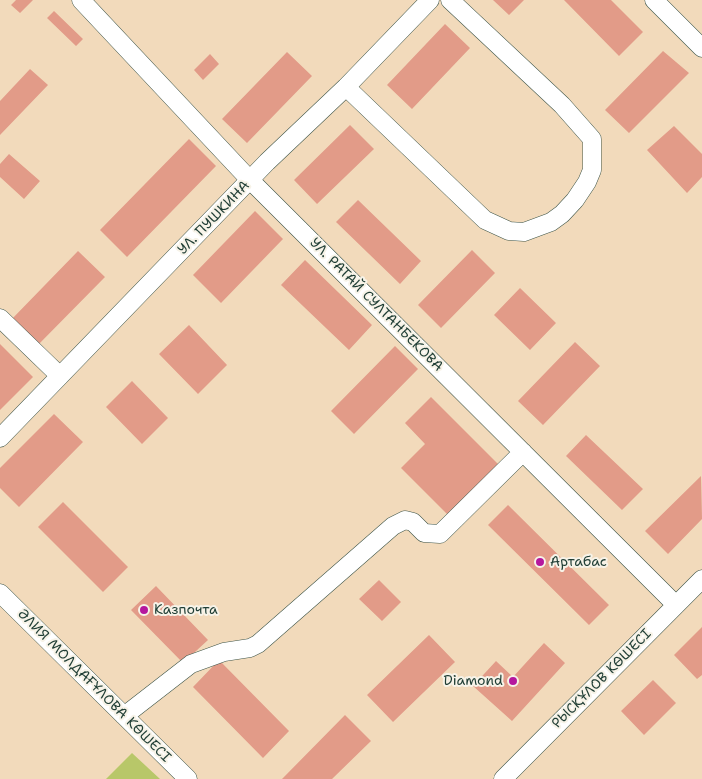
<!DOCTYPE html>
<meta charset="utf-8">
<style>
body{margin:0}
canvas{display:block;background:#f2dabb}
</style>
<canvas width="702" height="779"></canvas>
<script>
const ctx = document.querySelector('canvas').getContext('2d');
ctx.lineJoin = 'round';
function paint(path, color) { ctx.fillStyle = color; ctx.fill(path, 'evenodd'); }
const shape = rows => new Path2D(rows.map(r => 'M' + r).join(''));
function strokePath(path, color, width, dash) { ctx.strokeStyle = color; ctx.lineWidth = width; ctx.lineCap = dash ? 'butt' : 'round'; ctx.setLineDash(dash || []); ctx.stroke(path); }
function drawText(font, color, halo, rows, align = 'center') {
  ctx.font = font + ' "Shantell Sans",sans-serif'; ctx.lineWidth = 4; ctx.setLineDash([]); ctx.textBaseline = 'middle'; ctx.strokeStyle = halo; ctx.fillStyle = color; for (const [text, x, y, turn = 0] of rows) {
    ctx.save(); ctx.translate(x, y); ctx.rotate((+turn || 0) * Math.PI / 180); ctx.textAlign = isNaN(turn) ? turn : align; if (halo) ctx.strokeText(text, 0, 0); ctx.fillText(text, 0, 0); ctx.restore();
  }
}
const green = shape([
 [132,753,160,779,106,779]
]);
const building = shape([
 [16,0,33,0,20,13,11,5],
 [493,0,524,0,509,15],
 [564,0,611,0,643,32,619,56],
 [54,11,83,39,76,46,47,18],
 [445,24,470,48,412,109,387,85],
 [663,51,689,73,629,133,605,110],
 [287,52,312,76,247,143,222,119],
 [210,54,219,64,203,80,194,70],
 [30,69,48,85,0,135,0,101],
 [350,125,374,149,317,204,294,180],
 [674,126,702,154,702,177,687,193,647,150],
 [189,139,216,166,127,257,100,230],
 [9,154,40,181,24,199,0,177,0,164],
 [358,200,421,261,400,284,336,222],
 [255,211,283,239,221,303,193,275],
 [472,250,495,273,441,328,418,305],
 [78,251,105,277,36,347,10,321],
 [305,260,372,325,349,350,281,285],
 [520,288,556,323,530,350,494,315],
 [189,325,227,365,198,394,159,354],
 [575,342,600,366,543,425,518,401],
 [0,344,33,377,0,410],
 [395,346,418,369,354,434,331,411],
 [132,381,168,418,142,444,106,407],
 [431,397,501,467,450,517,401,468,425,444,405,423],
 [54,414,83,442,19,507,0,488,0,468],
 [586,435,643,489,622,510,566,456],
 [701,476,702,519,668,554,645,531],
 [63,502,128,567,103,592,38,527],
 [508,505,609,605,589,625,488,525],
 [379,580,401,602,382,621,359,599],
 [156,586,208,640,183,663,131,610],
 [702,627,702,675,697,679,674,655],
 [429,635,455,662,393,722,367,695],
 [544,643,565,663,512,721,473,686,496,661,513,677],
 [219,660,289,731,263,758,193,687],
 [653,680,676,703,644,735,621,711],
 [345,715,371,741,332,779,282,779]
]);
const minor = shape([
 [81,0,250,180,676,605],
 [654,0,702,48],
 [346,87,485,220,509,231,524,232,551,222,562,214,575,200,587,182,592,170,592,139,562,105,450,0],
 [0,318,60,376],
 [0,438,267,162,346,87,430,0],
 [0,593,188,779],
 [124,716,191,664,224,652,250,648,258,644,393,526,405,520,413,522,424,533,440,534,523,452],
 [503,779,702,579]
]);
const markers = [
 [540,562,5,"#b5179e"],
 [144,610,5,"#b5179e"],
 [513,681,5,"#b5179e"]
];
const streetNames = [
 ["УЛ. ПУШКИНА",214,218,-46],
 ["УЛ. РАТАЙ СУЛТАНБЕКОВА",376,305,45],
 ["РЫСҚҰЛОВ КӨШЕСІ",602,679,-45],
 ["ӘЛИЯ МОЛДАҒҰЛОВА КӨШЕСІ",94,686,45]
];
const poiNames = [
 ["Артабас",550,562],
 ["Казпочта",154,610],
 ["Diamond",503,681,"right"]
];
paint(green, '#b8c769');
paint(building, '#e29b88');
strokePath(minor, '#3f5548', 19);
strokePath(minor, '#fff', 18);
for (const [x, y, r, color] of markers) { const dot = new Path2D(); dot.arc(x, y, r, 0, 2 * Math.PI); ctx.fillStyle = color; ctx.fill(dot); strokePath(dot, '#f7f3e8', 2); }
drawText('14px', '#1f3d34', '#f7f3e8', streetNames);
drawText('14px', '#1f3d34', '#f7f3e8', poiNames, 'left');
</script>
